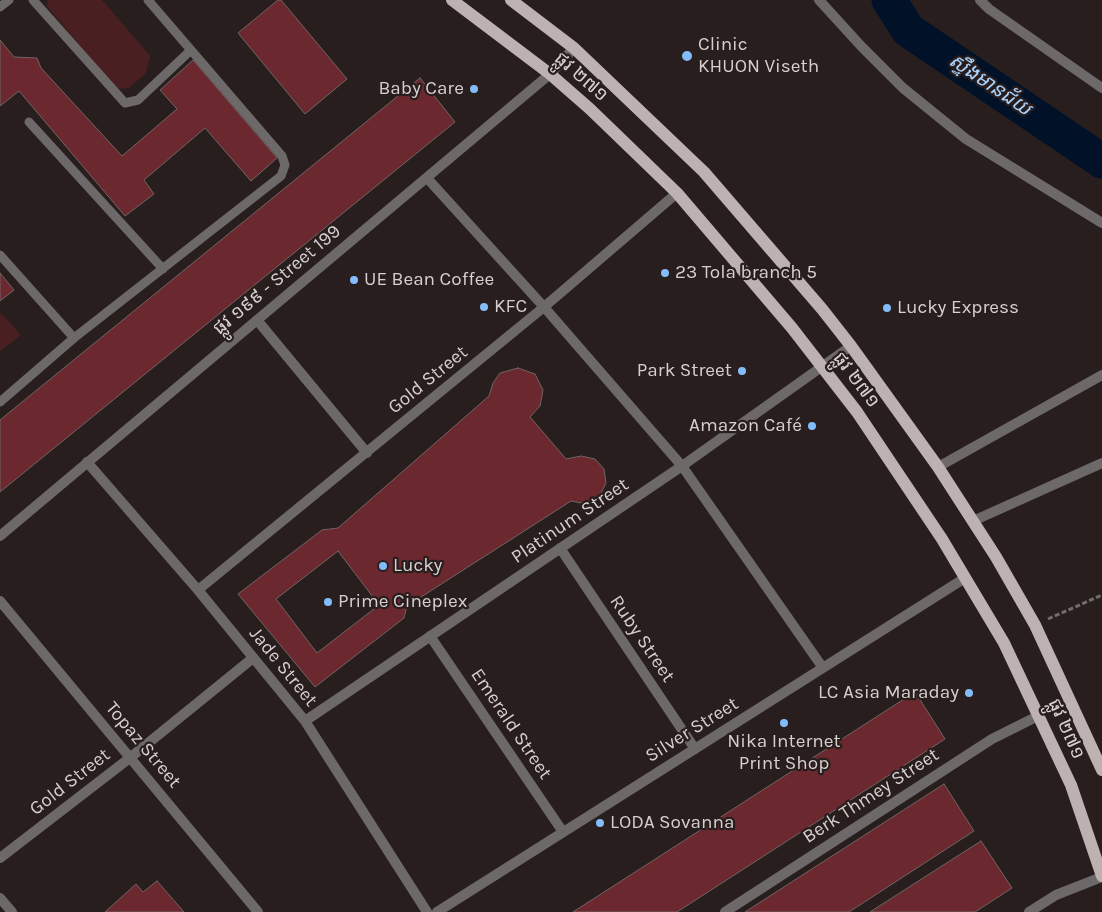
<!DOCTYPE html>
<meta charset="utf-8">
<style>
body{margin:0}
canvas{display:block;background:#281e1e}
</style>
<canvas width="1102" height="912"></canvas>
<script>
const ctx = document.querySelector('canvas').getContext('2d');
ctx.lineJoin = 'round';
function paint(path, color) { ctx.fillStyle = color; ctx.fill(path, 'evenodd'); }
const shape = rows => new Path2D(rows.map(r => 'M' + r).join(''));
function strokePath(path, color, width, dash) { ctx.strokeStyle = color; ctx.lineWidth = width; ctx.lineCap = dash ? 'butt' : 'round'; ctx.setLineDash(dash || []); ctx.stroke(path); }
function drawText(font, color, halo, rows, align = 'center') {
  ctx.font = font + ' Karla,"Noto Sans Khmer",sans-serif'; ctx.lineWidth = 4.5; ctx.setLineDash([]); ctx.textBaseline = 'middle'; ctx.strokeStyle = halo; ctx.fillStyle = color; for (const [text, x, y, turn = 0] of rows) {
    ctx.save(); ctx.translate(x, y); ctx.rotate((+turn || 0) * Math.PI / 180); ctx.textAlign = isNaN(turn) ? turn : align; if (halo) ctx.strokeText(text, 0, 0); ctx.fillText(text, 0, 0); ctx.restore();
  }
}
const green = shape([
 [48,0,102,0,150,56,146,73,129,88,116,89,47,6],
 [1,313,21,335,0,351,0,315]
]);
const river = shape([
 [889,0,908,30,1102,161]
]);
const building = shape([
 [278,0,281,0,347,79,305,114,238,33,278,0],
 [0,40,14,57,37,58,41,68,122,156,177,109,160,90,193,60,277,158,251,181,205,128,144,180,154,194,125,216,19,91,0,106,0,40],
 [420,78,455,122,0,492,0,420,420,78],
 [0,273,14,290,0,301,0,273],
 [518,368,535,374,543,390,540,406,530,417,566,459,581,456,595,459,604,469,606,483,599,497,586,504,571,501,407,606,404,618,315,687,238,594,322,530,338,528,489,396,493,383,500,373,518,368],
 [338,551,379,605,317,653,276,599,338,551],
 [915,692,945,739,677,912,573,912,915,692],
 [944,784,974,831,849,912,745,912,944,784],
 [981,841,1012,888,975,912,870,912,981,841],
 [157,881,184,912,105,912,136,884,143,892,157,881]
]);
const path = shape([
 [1048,619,1102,595]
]);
const service = shape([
 [33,0,125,103,138,100,191,50],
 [0,7,9,0],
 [29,122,163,269],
 [0,255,74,338],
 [0,402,74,338,281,176,285,165,282,156,148,0]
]);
const minor = shape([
 [819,0,861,46,903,88,966,139,1102,223],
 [980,0,989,9,1102,88],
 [427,178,544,307,682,466,823,668],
 [257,320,367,453],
 [87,462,198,590,305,721,427,912],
 [938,467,1102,375],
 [973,521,1102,463],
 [560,548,695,749],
 [198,590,544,307,677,193],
 [0,601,258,912],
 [430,636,563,832],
 [305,721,682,466,851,346],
 [0,858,131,757,253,658],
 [0,898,12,912],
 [437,912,965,578],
 [725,912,992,739,1040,715],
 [1029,912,1056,895,1102,877]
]);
const tertiary = shape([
 [0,536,550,74,574,48]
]);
const primary = shape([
 [452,0,550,74,590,109,677,193,792,328,857,412,942,539,1004,643,1071,785,1102,876],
 [511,0,574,48,704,172,822,309,851,346,938,467,996,557,1035,625,1102,770]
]);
const markers = [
 [687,56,6,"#82bcfa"],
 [474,89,5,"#82bcfa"],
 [665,273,5,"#82bcfa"],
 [354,280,5,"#82bcfa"],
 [484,307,5,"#82bcfa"],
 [887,308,5,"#82bcfa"],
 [742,371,5,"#82bcfa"],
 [812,426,5,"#82bcfa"],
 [383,566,5,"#82bcfa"],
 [328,602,5,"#82bcfa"],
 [969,693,5,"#82bcfa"],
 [784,723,5,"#82bcfa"],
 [600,823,5,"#82bcfa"]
];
const poiNames = [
 ["Clinic",698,45],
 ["KHUON Viseth",698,67],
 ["Baby Care",464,89,"right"],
 ["23 Tola branch 5",675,273],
 ["UE Bean Coffee",364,280],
 ["KFC",494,307],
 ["Lucky Express",897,308],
 ["Park Street",732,371,"right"],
 ["Amazon Café",802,426,"right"],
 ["Lucky",393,566],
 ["Prime Cineplex",338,602],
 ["LC Asia Maraday",959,693,"right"],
 ["Nika Internet",784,742,"center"],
 ["Print Shop",784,764,"center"],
 ["LODA Sovanna",610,823]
];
const streetNames = [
 ["ផ្លូវ ២៧១",581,77,41],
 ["ផ្លូវ ១៩៩ - Street 199",277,280,-40],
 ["Gold Street",428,380,-39],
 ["ផ្លូវ ២៧១",856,380,53],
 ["Platinum Street",570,521,-34],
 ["Ruby Street",642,639,56],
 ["Jade Street",283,667,51],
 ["Emerald Street",511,724,56],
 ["ផ្លូវ ២៧១",1066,729,66],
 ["Silver Street",692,730,-32],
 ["Topaz Street",143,745,50],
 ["Gold Street",70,782,-38],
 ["Berk Thmey Street",871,796,-33]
];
const waterNames = [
 ["ស្ទឹងមានជ័យ",990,85,34]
];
paint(green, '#4a1f22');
strokePath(river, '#001128', 35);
paint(building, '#6b292f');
strokePath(building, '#716464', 1);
strokePath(path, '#756c6c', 3, [5, 2.5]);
strokePath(service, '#6e6969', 9);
strokePath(minor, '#6e6969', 10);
strokePath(tertiary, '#6e6969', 10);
strokePath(primary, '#bdb1b1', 12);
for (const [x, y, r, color] of markers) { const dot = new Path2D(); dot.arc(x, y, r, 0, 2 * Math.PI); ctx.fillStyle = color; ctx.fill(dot); strokePath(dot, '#281e1e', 2); }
drawText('19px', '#d7cfcf', '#281e1e', poiNames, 'left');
drawText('19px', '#d7cfcf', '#281e1e', streetNames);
drawText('italic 20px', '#a9d1fc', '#281e1e', waterNames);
</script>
